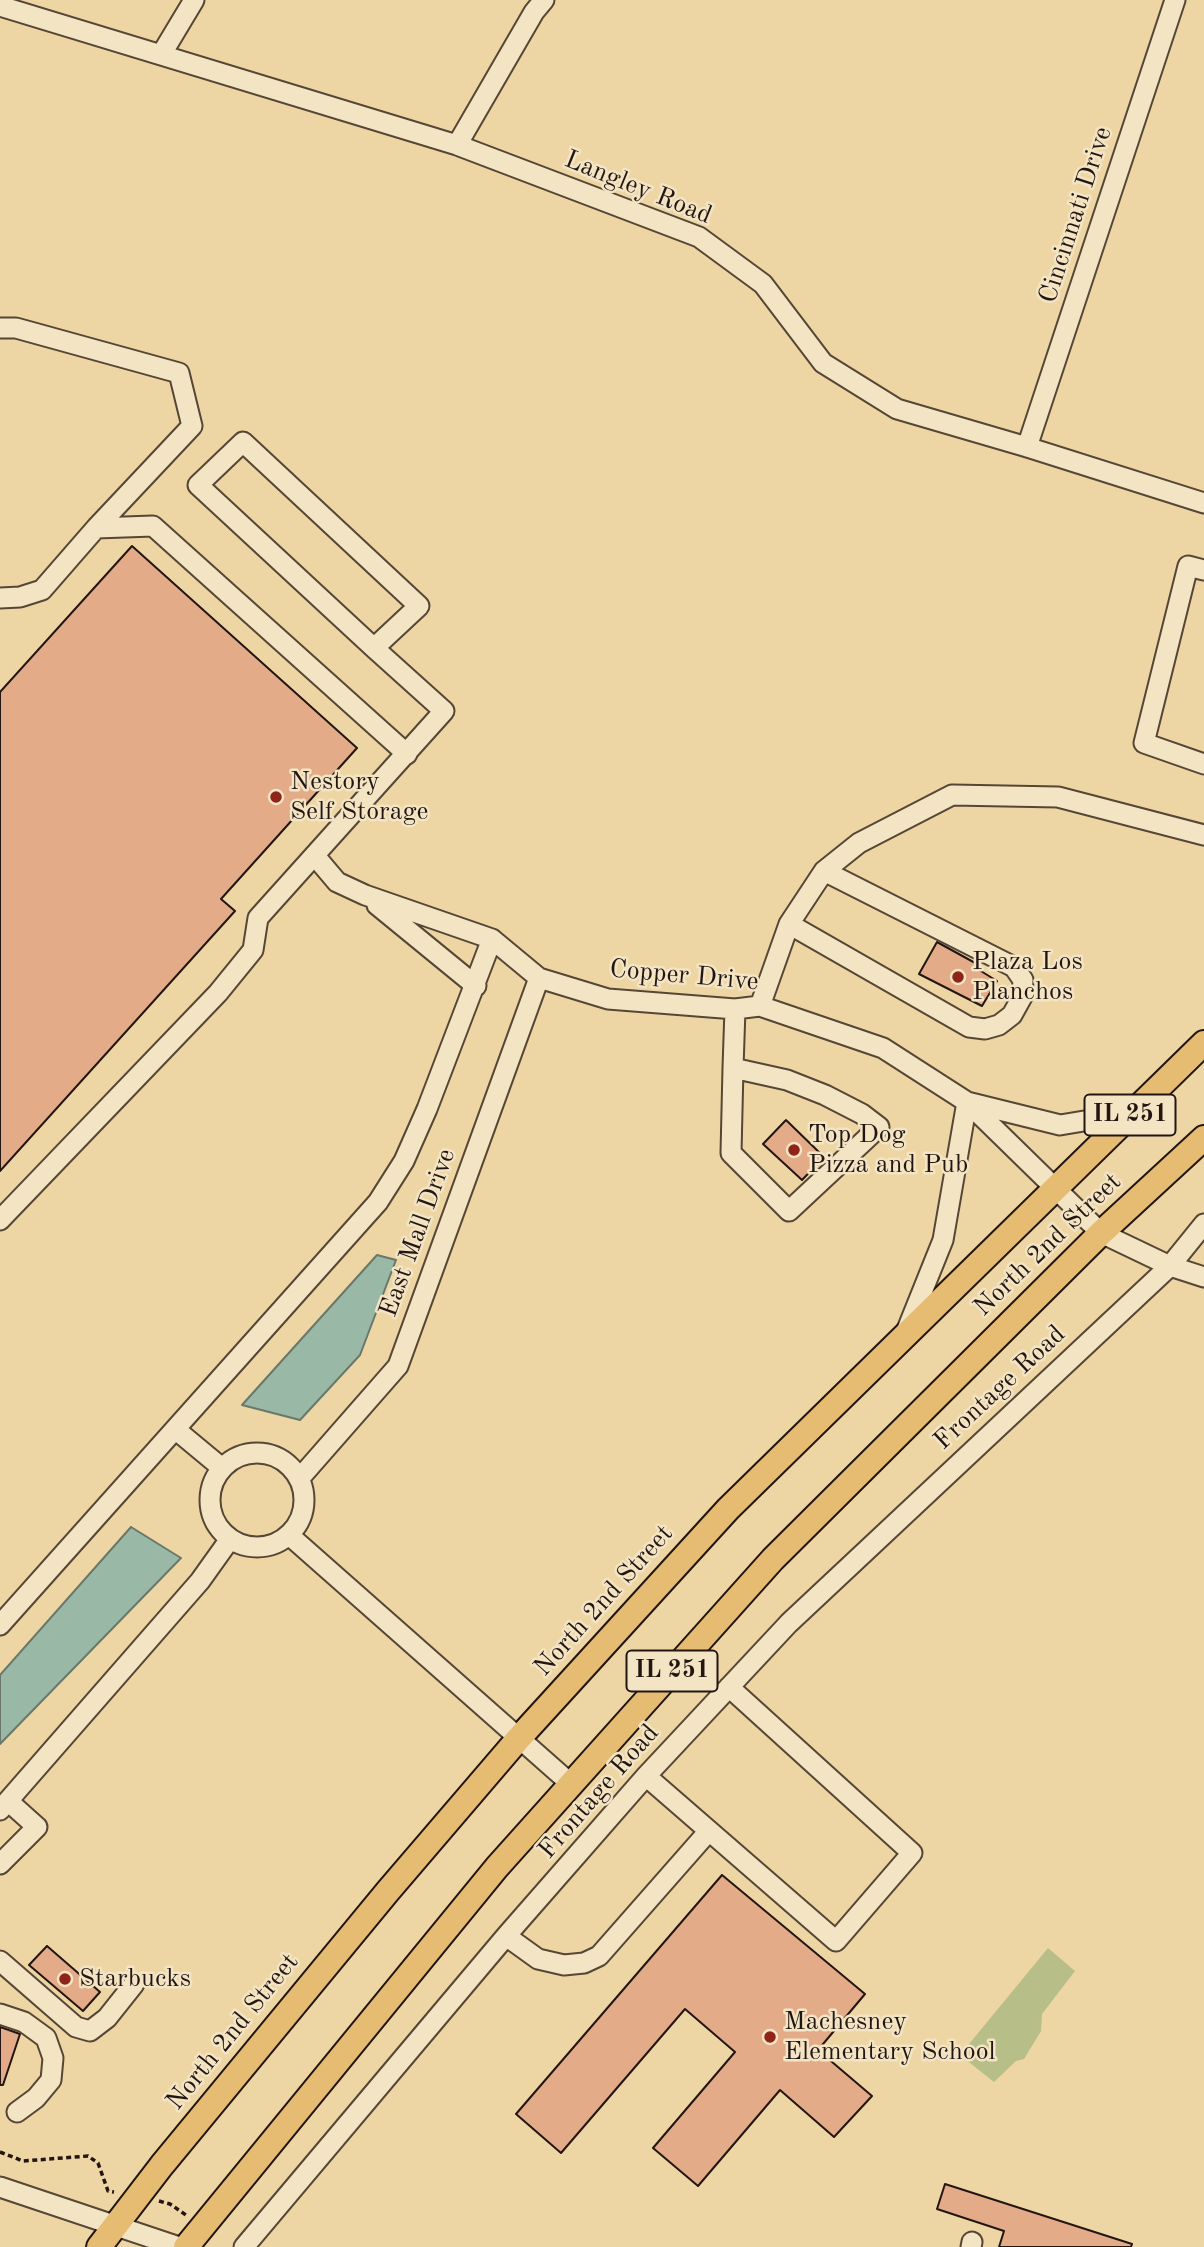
<!DOCTYPE html>
<style>
body{margin:0}
canvas{display:block;background:#edd6a4}
</style>
<canvas width="1204" height="2247"></canvas>
<script>
const ctx = document.querySelector('canvas').getContext('2d');
ctx.lineJoin = 'round';
function paint(path, color) { ctx.fillStyle = color; ctx.fill(path, 'evenodd'); }
const shape = rows => new Path2D(rows.map(r => 'M' + r).join(''));
function strokePath(path, color, width, dash) { ctx.strokeStyle = color; ctx.lineWidth = width; ctx.lineCap = dash ? 'butt' : 'round'; ctx.setLineDash(dash || []); ctx.stroke(path); }
function drawText(font, color, halo, rows, align = 'center') {
  ctx.font = font + ' "Old Standard TT",serif'; ctx.lineWidth = 5; ctx.setLineDash([]); ctx.textBaseline = 'middle'; ctx.strokeStyle = halo; ctx.fillStyle = color; for (const [text, x, y, turn = 0] of rows) {
    ctx.save(); ctx.translate(x, y); ctx.rotate((+turn || 0) * Math.PI / 180); ctx.textAlign = isNaN(turn) ? turn : align; if (halo) ctx.strokeText(text, 0, 0); ctx.fillText(text, 0, 0); ctx.restore();
  }
}
const green = shape([
 [1048,1948,1075,1971,1042,2014,1041,2031,1024,2059,1016,2061,994,2082,960,2055]
]);
const water = shape([
 [377,1255,396,1260,360,1355,300,1420,242,1405,377,1255],
 [131,1527,181,1558,0,1744,0,1675,131,1527]
]);
const building = shape([
 [132,546,357,748,221,899,235,911,0,1171,0,692,132,546],
 [937,942,977,964,976,968,997,981,982,1006,919,974,937,942],
 [786,1120,824,1157,802,1180,763,1144,786,1120],
 [722,1875,865,1994,818,2050,872,2096,834,2137,780,2090,698,2186,653,2148,735,2052,685,2009,561,2153,516,2114,722,1875],
 [47,1946,100,1992,83,2011,29,1965,47,1946],
 [0,2027,20,2034,3,2085,0,2085,0,2027],
 [945,2184,1132,2244,1131,2247,999,2247,1004,2231,937,2209,945,2184]
]);
const path = shape([
 [0,2152,23,2161,88,2156,98,2163,108,2191,114,2192],
 [159,2201,170,2204,186,2215]
]);
const minor = shape([
 [0,6,457,145,699,237,763,284,823,363,897,409,1027,447,1204,503],
 [161,55,194,0],
 [457,145,534,12,544,0],
 [0,328,16,328,179,373,192,426,96,528],
 [1027,447,1175,0],
 [1204,570,1188,566,1144,743,1204,764],
 [0,598,20,597,42,590,96,528,153,526,407,754],
 [315,856,337,882,365,895,492,939,539,978,608,999,735,1009,760,1006,883,1048,967,1102,1101,1233,1170,1266,1204,1277],
 [377,905,476,986],
 [789,924,969,1027,985,1029,999,1025,1012,1015,1022,997,1023,980,1014,967,824,871],
 [760,1006,789,924,824,871,859,843,952,795,1058,797,1204,835],
 [733,1068,787,1080,825,1095,862,1114,879,1127,789,1211,731,1153,733,1068,735,1009],
 [0,1220,218,993,253,950,258,918,444,711,374,648,198,485,243,442,419,606,374,648],
 [906,1332,943,1240,967,1102,1060,1125,1132,1113],
 [175,1429,222,1468],
 '210 1500a47 47 0 1 1 94 0a47 47 0 1 1-94 0Z',
 [299,1479,398,1366,539,978],
 [289,1535,571,1784],
 [0,1625,378,1202,404,1161,427,1109,492,939],
 [646,1776,836,1941,912,1853,729,1687],
 [0,1810,200,1581,230,1539],
 [0,1864,37,1827,8,1801],
 [506,1936,538,1959,564,1965,584,1963,599,1956,708,1832],
 [0,1961,76,2027,90,2031,107,2018,134,1984],
 [0,2014,24,2022,46,2038,53,2058,51,2080,36,2098,17,2112],
 [0,2187,179,2247],
 [244,2247,506,1936,646,1776,789,1623,1170,1266,1204,1224],
 [971,2247,972,2242]
]);
const major = shape([
 [99,2247,162,2165,388,1891,519,1738,728,1509,1204,1043],
 [186,2247,497,1867,773,1559,1101,1233,1204,1138]
]);
const markers = [
 [276,797,7,"#8f2418"],
 [958,977,7,"#8f2418"],
 [794,1150,7,"#8f2418"],
 [65,1979,7,"#8f2418"],
 [770,2037,7,"#8f2418"]
];
const shields = [
 [1130,1115,91],
 [672,1671,91]
];
const shieldNames = [
 ["IL 251",1130,1115],
 ["IL 251",672,1671]
];
const streetNames = [
 ["Langley Road",638,188,22],
 ["Cincinnati Drive",1076,215,-72],
 ["Copper Drive",684,976,5],
 ["East Mall Drive",418,1233,-70],
 ["North 2nd Street",1048,1245,-44],
 ["Frontage Road",1000,1388,-43],
 ["North 2nd Street",604,1601,-48],
 ["Frontage Road",599,1792,-49],
 ["North 2nd Street",233,2032,-51]
];
const poiNames = [
 ["Nestory",290,782],
 ["Self Storage",290,812],
 ["Plaza Los",972,962],
 ["Planchos",972,992],
 ["Top Dog",808,1135],
 ["Pizza and Pub",808,1165],
 ["Starbucks",79,1979],
 ["Machesney",784,2022],
 ["Elementary School",784,2052]
];
paint(green, '#b7be87');
paint(water, '#99b9a6');
strokePath(water, '#6a786b', 2);
paint(building, '#e4ab88');
strokePath(building, '#231612', 2);
strokePath(minor, '#564636', 23);
strokePath(major, '#231612', 28);
strokePath(path, '#231612', 3.5, [5, 3.5]);
strokePath(minor, '#f3e4c4', 19);
strokePath(major, '#e6bb72', 24);
for (const [x, y, r, color] of markers) { const dot = new Path2D(); dot.arc(x, y, r, 0, 2 * Math.PI); ctx.fillStyle = color; ctx.fill(dot); strokePath(dot, '#f3e4c4', 2.5); }
for (const [x, y, w] of shields) { const box = new Path2D(); box.roundRect(x - w / 2, y - 20.5, w, 41, 5); ctx.fillStyle = '#f3e4c4'; ctx.fill(box); strokePath(box, '#231612', 2); }
drawText('bold 24px', '#231612', null, shieldNames);
drawText('26px', '#231612', '#f3e4c4', streetNames);
drawText('26px', '#231612', '#f3e4c4', poiNames, 'left');
</script>
